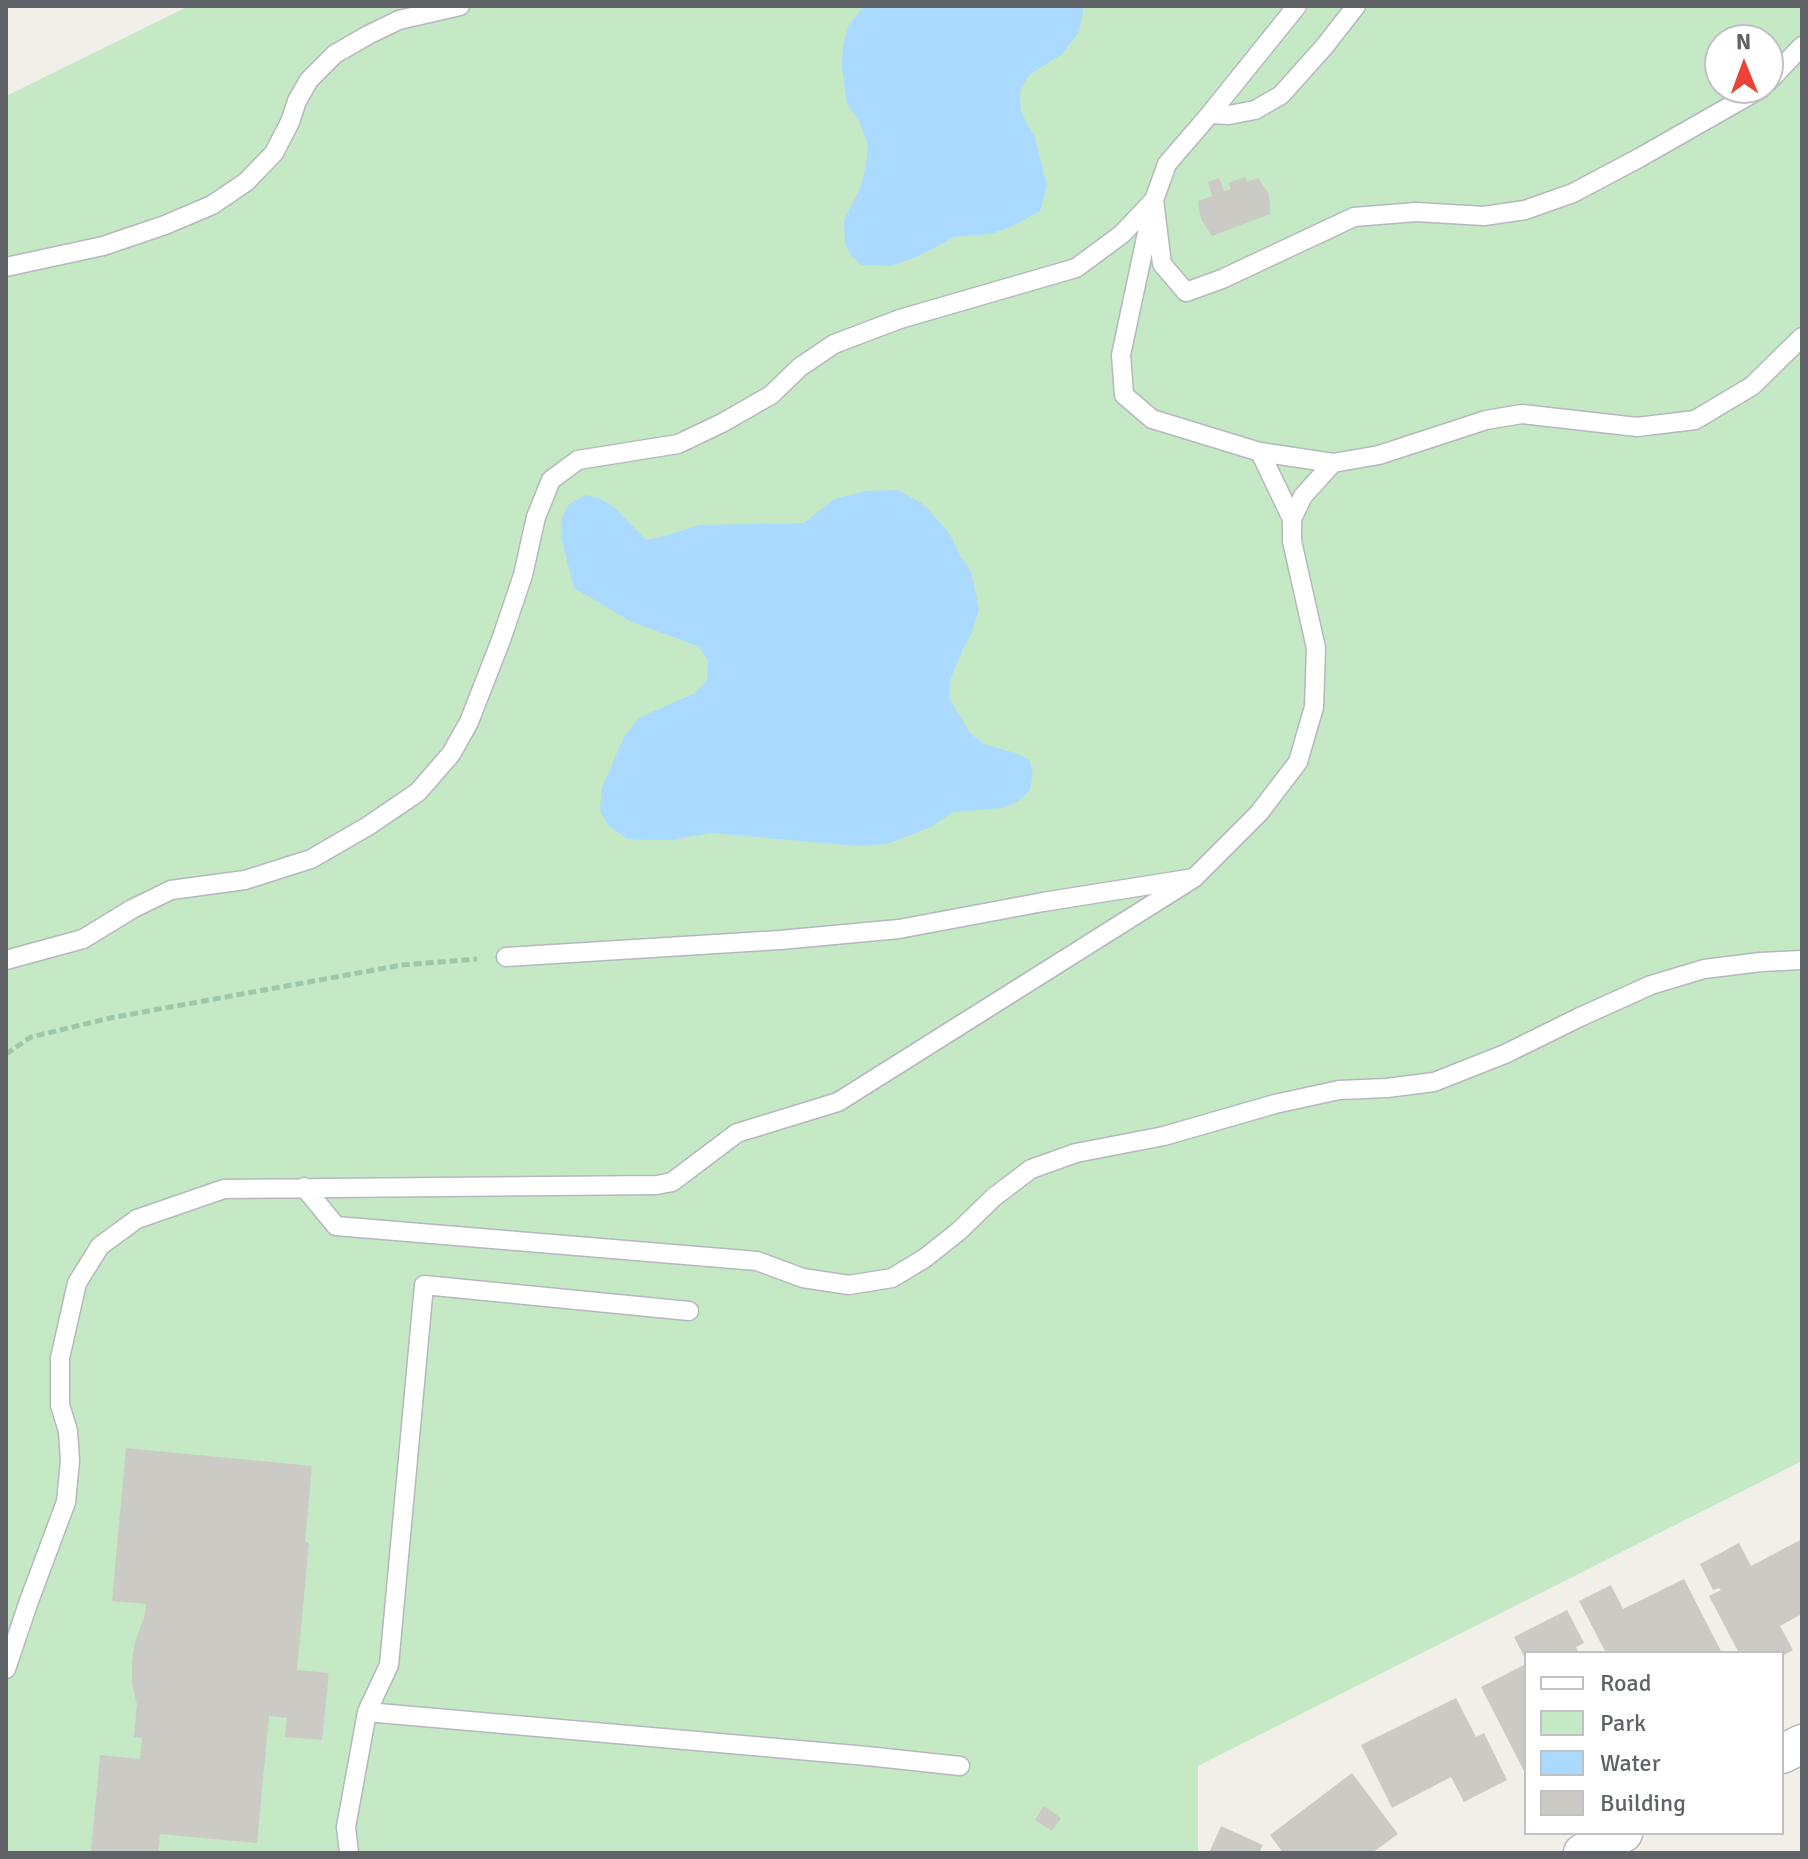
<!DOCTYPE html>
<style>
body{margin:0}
#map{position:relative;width:1808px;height:1859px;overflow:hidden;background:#f1efe8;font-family:Signika,sans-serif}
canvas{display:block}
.frame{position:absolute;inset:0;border:8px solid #5f6368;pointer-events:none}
.legend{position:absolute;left:1524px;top:1651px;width:260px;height:184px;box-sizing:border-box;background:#fff;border:2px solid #bfc1c3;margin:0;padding:10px 14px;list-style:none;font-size:24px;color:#5f6368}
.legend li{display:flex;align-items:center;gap:16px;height:40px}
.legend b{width:40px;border:2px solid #bfc1c3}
.north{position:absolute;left:1704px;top:24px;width:80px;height:80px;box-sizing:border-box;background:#fff;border:2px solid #bfc1c3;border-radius:50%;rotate:359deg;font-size:22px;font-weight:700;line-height:32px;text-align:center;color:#5f6368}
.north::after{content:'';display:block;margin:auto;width:28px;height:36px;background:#ea4335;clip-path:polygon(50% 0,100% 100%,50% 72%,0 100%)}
</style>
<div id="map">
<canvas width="1808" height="1859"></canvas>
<div class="frame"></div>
<ul class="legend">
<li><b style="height:10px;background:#fff"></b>Road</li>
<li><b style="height:22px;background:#c5e8c5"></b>Park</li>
<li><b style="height:22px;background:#aadaff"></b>Water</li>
<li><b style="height:22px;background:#cccac5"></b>Building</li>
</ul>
<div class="north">N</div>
</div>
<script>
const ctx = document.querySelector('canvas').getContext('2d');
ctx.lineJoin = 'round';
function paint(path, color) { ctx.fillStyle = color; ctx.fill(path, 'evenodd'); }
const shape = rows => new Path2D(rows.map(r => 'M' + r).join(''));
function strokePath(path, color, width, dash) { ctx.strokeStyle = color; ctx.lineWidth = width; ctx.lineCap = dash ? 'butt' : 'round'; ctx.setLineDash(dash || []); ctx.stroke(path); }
const green = shape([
 [189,6,1802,6,1802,1461,1198,1766,1198,1853,6,1853,6,96],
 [1720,40,1768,40,1768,88,1720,88]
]);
const water = shape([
 [864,6,1082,6,1083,14,1078,33,1062,54,1029,75,1020,91,1021,112,1035,138,1047,186,1040,211,1011,227,990,234,954,237,919,256,891,266,862,265,852,257,845,244,844,220,860,189,866,166,868,144,859,121,847,104,842,67,843,45,849,25],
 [898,490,923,504,949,533,961,557,971,571,979,609,972,632,963,649,951,677,949,698,970,733,984,744,1015,753,1029,760,1033,772,1030,790,1018,801,1003,808,953,812,931,827,887,844,857,846,711,833,671,840,649,840,628,839,609,826,600,811,602,788,625,735,639,718,695,693,707,680,708,660,698,646,632,622,574,588,561,537,562,517,569,504,586,495,601,499,615,508,646,540,665,536,699,525,804,523,834,499,866,491]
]);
const building = shape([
 [1245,177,1247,182,1258,178,1269,194,1270,214,1212,236,1201,219,1198,201,1212,196,1208,182,1219,178,1224,191,1231,189,1228,183],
 [126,1448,312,1466,305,1542,309,1543,297,1670,329,1673,322,1740,285,1737,287,1718,269,1716,257,1843,160,1834,158,1853,91,1852,100,1755,140,1759,142,1738,134,1737,137,1705,132,1684,132,1661,135,1642,144,1618,146,1604,112,1601],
 [1802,1539,1802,1614,1780,1626,1793,1650,1782,1656,1782,1653,1739,1653,1709,1596,1721,1590,1719,1588,1713,1590,1700,1564,1739,1543,1751,1566],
 [1684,1579,1722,1653,1606,1653,1579,1601,1611,1585,1623,1609],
 [1567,1610,1584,1643,1576,1647,1579,1653,1544,1653,1543,1651,1538,1653,1526,1653,1526,1660,1514,1637],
 [1526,1664,1526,1775,1481,1687],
 [1456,1698,1476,1737,1484,1733,1507,1780,1464,1802,1451,1777,1392,1808,1361,1745],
 [1352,1773,1398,1834,1372,1853,1283,1853,1270,1835],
 [1044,1806,1061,1818,1052,1831,1035,1820],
 [1221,1826,1263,1845,1259,1853,1209,1853]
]);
const path = shape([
 [6,1054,31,1037,110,1018,402,965,477,959]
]);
const service = shape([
 [1297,6,1210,114,1167,164,1154,200,1121,355,1124,395,1152,419,1260,452,1333,463,1379,455,1486,420,1522,414,1637,427,1695,420,1752,386,1802,337],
 [1768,82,1802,46],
 [1210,114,1229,115,1255,110,1281,95,1324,47,1356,6],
 [6,267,103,246,165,225,212,205,246,182,274,153,290,122,297,101,309,80,335,54,368,35,399,20,460,6],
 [1260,452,1292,519],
 [506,957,780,940,899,929,1043,902,1194,878,1259,813,1298,762,1314,707,1316,648,1292,541,1292,519,1303,496,1333,463],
 [6,960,83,939,132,909,171,890,245,880,311,859,368,826,418,792,451,754,469,722,501,640,523,575,536,517,551,480,578,460,678,444,722,423,771,395,800,367,834,344,900,319,1076,268,1122,234,1154,200,1162,264,1186,292,1222,279,1354,217,1416,212,1484,216,1525,210,1573,193,1639,158,1762,88],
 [304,1187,336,1226,757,1261,803,1278,849,1285,892,1278,925,1258,959,1231,994,1197,1031,1169,1076,1153,1164,1136,1275,1104,1339,1090,1387,1088,1434,1082,1505,1054,1580,1017,1651,985,1704,969,1761,962,1802,960],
 [6,1669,29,1601,66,1502,70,1461,68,1431,60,1405,60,1358,77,1283,100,1246,137,1219,224,1189,657,1185,672,1182,737,1133,838,1102,1194,878],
 [367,1712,867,1756,960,1766],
 [349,1853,346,1827,367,1712,389,1665,424,1285,689,1311]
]);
const minor = shape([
 [1782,1754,1802,1744],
 [1583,1853,1623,1833]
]);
paint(green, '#c5e8c5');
paint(water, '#aadaff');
paint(building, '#cccac5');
strokePath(service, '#b5b8bc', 21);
strokePath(minor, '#b5b8bc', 41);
strokePath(path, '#9cc7a9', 5, [8, 4]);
strokePath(service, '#fff', 18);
strokePath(minor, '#fff', 38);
</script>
